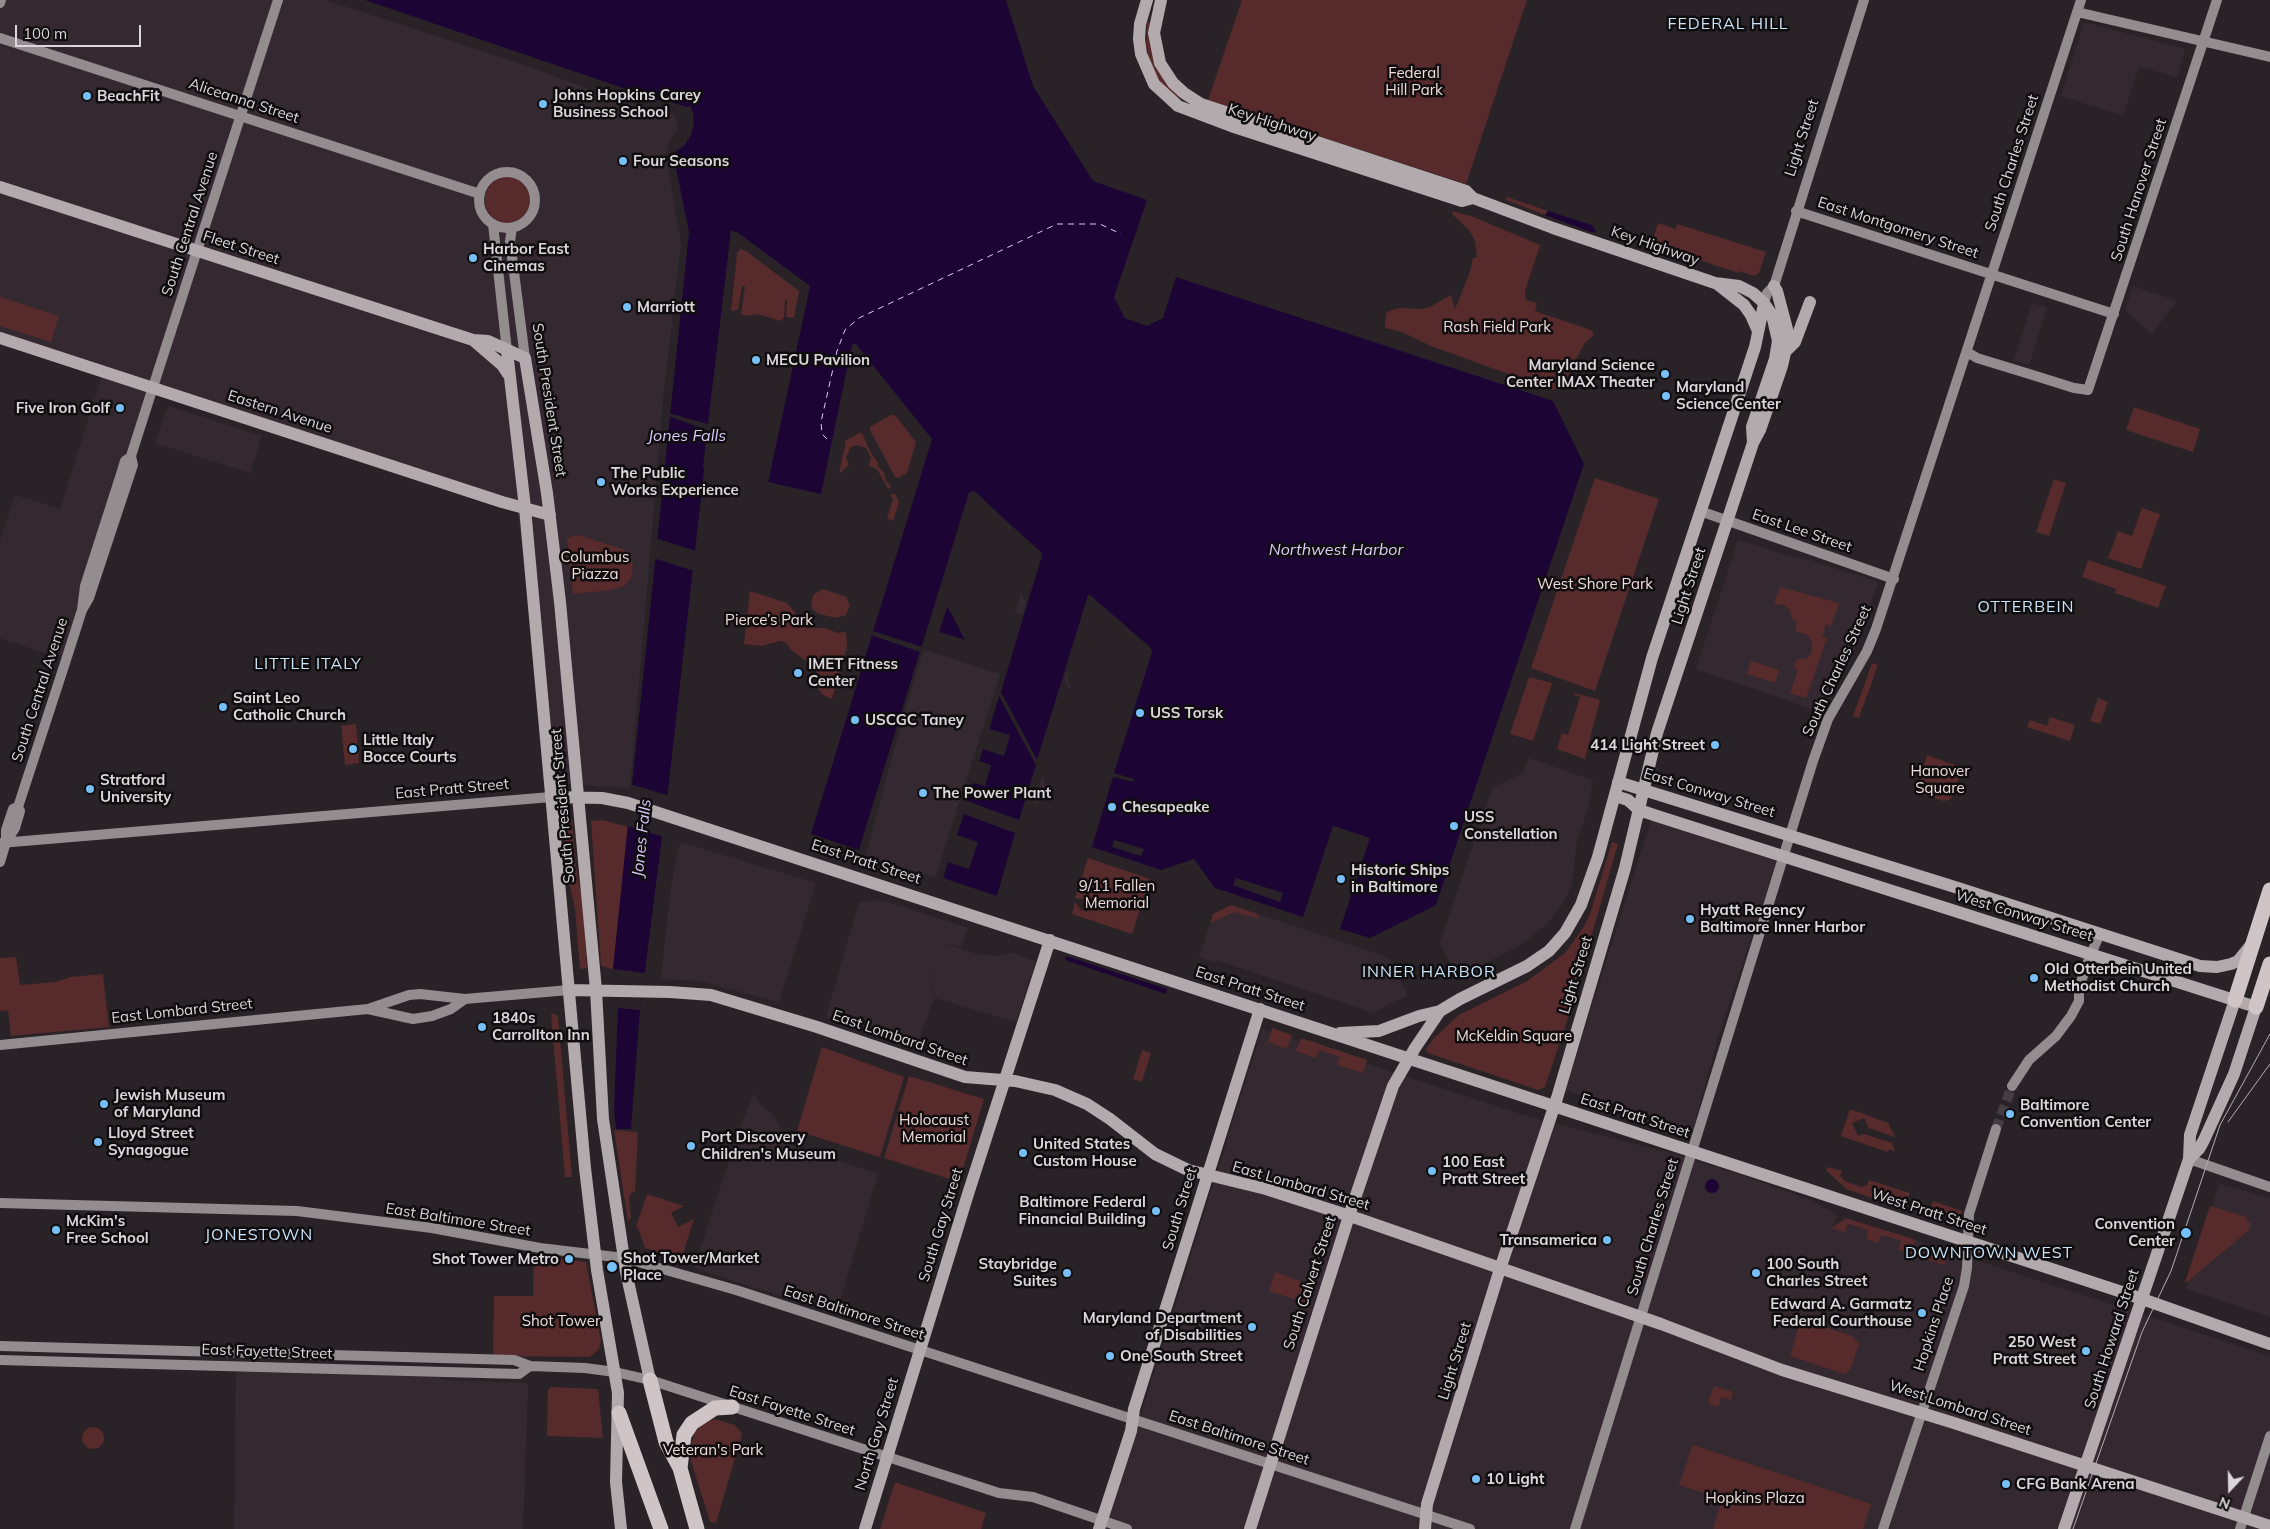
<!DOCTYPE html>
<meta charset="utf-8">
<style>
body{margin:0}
#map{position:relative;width:2270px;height:1529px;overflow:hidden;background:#292327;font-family:Mulish,sans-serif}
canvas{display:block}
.north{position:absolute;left:2205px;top:1464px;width:50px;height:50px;-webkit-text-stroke:4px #100d0f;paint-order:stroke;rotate:201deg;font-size:14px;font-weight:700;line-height:20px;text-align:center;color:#dad6d9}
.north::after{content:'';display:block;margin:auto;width:18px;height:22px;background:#dad6d9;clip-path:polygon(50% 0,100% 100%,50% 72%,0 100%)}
.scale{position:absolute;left:15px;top:25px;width:126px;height:22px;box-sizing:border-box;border:2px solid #dad6d9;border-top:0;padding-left:6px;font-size:15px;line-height:18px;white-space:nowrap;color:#dad6d9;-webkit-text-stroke:4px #100d0f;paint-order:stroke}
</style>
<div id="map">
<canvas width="2270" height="1529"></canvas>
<div class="north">N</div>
<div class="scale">100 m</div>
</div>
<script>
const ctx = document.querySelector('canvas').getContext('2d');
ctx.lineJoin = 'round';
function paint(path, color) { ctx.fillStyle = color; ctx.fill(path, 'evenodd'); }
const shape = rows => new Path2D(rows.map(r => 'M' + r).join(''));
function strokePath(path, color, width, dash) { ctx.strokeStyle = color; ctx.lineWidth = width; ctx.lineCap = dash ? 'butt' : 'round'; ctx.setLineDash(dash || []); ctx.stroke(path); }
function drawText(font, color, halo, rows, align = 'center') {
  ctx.font = font + ' Mulish,sans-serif'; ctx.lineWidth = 5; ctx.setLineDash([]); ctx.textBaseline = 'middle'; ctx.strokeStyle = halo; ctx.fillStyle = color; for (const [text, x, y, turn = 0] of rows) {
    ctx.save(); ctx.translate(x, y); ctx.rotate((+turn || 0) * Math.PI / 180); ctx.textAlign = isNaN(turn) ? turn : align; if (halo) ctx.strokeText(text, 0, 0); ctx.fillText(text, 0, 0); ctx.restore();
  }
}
const built = shape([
 [0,0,325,0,516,62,618,100,627,100,649,109,666,109,675,116,678,129,669,142,666,155,681,244,663,400,630,788,550,783,517,506,153,388,66,658,56,657,0,638,0,541,15,495,60,509,103,372,0,338],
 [2084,22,2185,49,2177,78,2139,66,2123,116,2061,96],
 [2133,286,2177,301,2152,334,2125,310],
 [2032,303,2047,308,2029,365,2014,360],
 [168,406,262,436,250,473,155,443],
 [1738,540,1787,555,1810,560,1878,582,1854,651,1818,711,1696,669],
 [1021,593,1065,673,1069,673,1067,680,1071,688,1069,689,1028,617,1015,612],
 [921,649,1000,674,935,878,866,855],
 [1528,758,1593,780,1588,809,1577,840,1572,884,1562,905,1547,924,1522,944,1477,968,1468,966,1454,971,1440,943,1492,788,1523,773],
 [1042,776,1052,795,1033,805],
 [1651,821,1777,861,1718,1037,1692,1133,1565,1090],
 [680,842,816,883,779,1002,700,981,661,979,671,886],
 [881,900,968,928,961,947,948,943,945,948,948,944,976,954,996,956,1013,953,1036,961,1016,1022,935,998,932,987,940,956,931,987,934,998,917,1045,826,1017,859,902],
 [1231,905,1389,958,1407,994,1406,996,1373,1013,1217,960,1215,963,1199,957,1213,914],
 [1262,1029,1533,1118,1674,1154,1735,1173,1813,1201,1838,1215,1831,1228,1848,1224,1868,1230,1866,1239,1881,1235,1901,1241,1898,1250,1911,1254,1916,1240,1932,1246,1928,1259,1943,1265,1948,1251,2270,1356,2270,1529,1105,1529],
 [754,1094,762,1106,772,1114,779,1124,782,1134,790,1145,878,1174,836,1314,694,1268,741,1124],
 [2219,1184,2270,1198,2270,1317,2186,1289],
 [238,1370,440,1377,441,1380,526,1383,528,1387,523,1529,234,1529,236,1375]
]);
const green = shape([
 [1242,0,1527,0,1466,184,1208,100],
 [1147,22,1149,22,1153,57,1180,96,1178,100,1160,82,1153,70,1146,46],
 '485 200a23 23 0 1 1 46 0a23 23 0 1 1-46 0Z',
 [1506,198,1507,197,1548,211,1545,215,1506,200],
 [1452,211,1471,216,1540,245,1525,291,1526,300,1537,303,1535,311,1591,330,1594,335,1585,343,1575,361,1563,388,1552,390,1431,346,1402,332,1385,328,1386,313,1392,310,1399,308,1421,309,1430,307,1451,295,1455,309,1470,272,1473,258,1477,257,1475,241,1469,230,1453,215],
 [1658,223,1676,229,1677,224,1766,252,1759,273,1754,276,1739,271,1738,273,1651,244],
 [740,249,746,251,799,291,794,318,786,317,787,301,785,300,784,318,781,320,778,321,772,318,757,314,746,316,741,314,745,286,742,286,738,310,731,311,737,253],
 [0,297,59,316,51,342,0,326],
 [2134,407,2200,429,2193,452,2126,430],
 [891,415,895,415,916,442,907,473,898,478,895,477,870,430,870,427],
 [859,433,862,433,871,453,878,463,877,465,884,473,886,481,891,486,890,488,888,489,877,469,869,466,871,458,866,448,856,445,850,448,846,458,849,465,839,474,845,446,845,441],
 [1595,478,1659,499,1595,691,1531,668],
 [2054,479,2066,483,2049,536,2036,532],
 [893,494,895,494,899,502,893,521,887,518,893,500,890,495],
 [2142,508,2160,514,2141,569,2108,558,2118,531,2132,536],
 [577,535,623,549,630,556,633,566,631,578,624,586,611,590,573,594,567,538],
 [2088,560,2166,586,2158,608,2115,593,2116,589,2082,577],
 [1780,587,1839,603,1831,626,1826,624,1822,637,1827,638,1806,698,1790,693,1798,670,1794,668,1797,659,1806,659,1812,652,1812,643,1808,635,1795,631,1797,622,1791,618,1790,610,1784,605,1774,604],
 [823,589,846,597,850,605,846,615,836,618,819,614,813,610,811,605,813,595],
 [750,591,787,603,808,628,826,628,837,633,846,632,847,647,832,699,823,695,819,690,818,675,815,668,790,649,787,643,781,641,760,646,744,644],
 [1751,661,1779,670,1775,683,1747,674],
 [1872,663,1878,665,1859,718,1853,716],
 [1529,677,1552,683,1533,741,1510,734],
 [1575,693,1600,700,1585,759,1557,749,1562,733,1568,735,1580,697,1574,695],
 [2098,698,2108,702,2100,724,2090,721],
 [2050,717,2075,725,2070,741,2027,727,2030,720,2047,726],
 [356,724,359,763,345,765,341,726],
 [1927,755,1958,766,1961,770,1955,792,1950,800,1943,801,1916,792],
 [572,819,576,867,583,904,587,968,580,969,575,909,567,873,563,820],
 [602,820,629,827,613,969,601,966,591,821],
 [1612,842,1618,844,1566,1024,1545,1087,1538,1090,1428,1053,1426,1049,1434,1038,1459,1015,1527,981,1565,953,1583,928,1590,914],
 [1088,858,1150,879,1132,934,1072,914,1075,902,1081,910,1087,912,1091,901,1075,898],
 [1231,905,1257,914,1259,919,1234,912,1211,923,1213,914],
 [16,957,20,985,56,982,70,977,103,974,109,1027,11,1036,8,1010,0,1011,0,958],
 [551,1014,555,1014,558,1017,572,1177,565,1177],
 [1272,1028,1292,1035,1287,1049,1268,1042],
 [1301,1038,1367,1060,1363,1073,1337,1065,1340,1057,1319,1050,1316,1058,1296,1051],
 [822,1047,904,1077,880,1157,797,1131],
 [1142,1050,1151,1053,1142,1082,1133,1079],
 [909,1076,984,1099,959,1182,884,1158],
 [1850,1109,1888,1123,1895,1137,1869,1128,1864,1118,1852,1123,1858,1136,1864,1134,1892,1143,1895,1151,1889,1149,1888,1152,1841,1136],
 [614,1130,638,1132,635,1192,631,1193,629,1199,631,1217,628,1222],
 [1828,1167,1842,1171,1840,1176,1845,1181,1861,1187,1867,1185,1869,1180,1910,1193,1904,1209,1893,1205,1895,1198,1889,1195,1886,1203,1882,1201,1884,1194,1878,1192,1875,1199,1846,1189,1826,1170],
 [647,1194,684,1206,671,1213,678,1227,694,1219,681,1260,645,1248,638,1228,636,1227],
 [1933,1201,1962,1211,1960,1217,1954,1215,1951,1224,1948,1223,1951,1215,1944,1212,1941,1221,1928,1216],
 [2210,1206,2247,1217,2246,1221,2251,1223,2248,1231,2187,1282,2185,1282],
 [1846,1218,1916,1240,1911,1254,1898,1250,1901,1241,1881,1235,1878,1243,1866,1239,1868,1230,1848,1224,1845,1232,1831,1228],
 [1932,1246,1948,1251,1944,1265,1928,1260],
 [534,1256,586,1262,601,1341,599,1349,590,1357,493,1356,494,1296,533,1296],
 [1275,1272,1314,1286,1309,1304,1269,1291],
 [1801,1319,1852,1336,1859,1344,1851,1368,1845,1374,1790,1356],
 [1714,1386,1733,1392,1731,1400,1721,1397,1718,1407,1708,1403],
 [551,1387,598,1389,603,1438,547,1436,548,1390],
 [715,1419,735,1425,742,1434,716,1523,710,1522,689,1454,694,1434,703,1423],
 '82 1438a11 11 0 1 1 22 0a11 11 0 1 1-22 0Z',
 [1693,1445,1871,1504,1863,1529,1713,1529,1722,1499,1679,1485],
 [895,1482,986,1513,981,1529,880,1529]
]);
const water = shape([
 [365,0,1006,0,1033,86,1093,181,1147,200,1114,297,1125,318,1147,326,1163,318,1176,277,1553,401,1584,464,1436,905,1370,938,1340,929,1370,838,1333,826,1303,917,1215,888,1194,859,1161,870,1092,847,1151,648,1088,595,997,896,943,878,1042,556,976,492,969,493,859,850,811,834,932,439,855,343,852,345,821,494,768,482,810,286,733,231,731,231,669,782,640,1010,631,1129,616,1129,614,1108,618,1008,613,969,689,232,673,153,684,146,691,135,694,124,693,112,690,106,686,107,662,99,661,101],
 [1548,211,1592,225,1596,232,1591,232,1545,215],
 [947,606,966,640,939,632],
 [1066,956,1161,987,1167,989,1166,994,1065,960],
 '1705 1186a7 7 0 1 1 14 0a7 7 0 1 1-14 0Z'
]);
const pier = shape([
 [731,231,737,232,810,286,768,482,766,482,807,287,736,234,731,235,706,469,703,468,707,430,668,416,668,413,708,424],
 [973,491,1042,553,1001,692,1037,760,1088,596,1090,595,1151,648,1152,652,1114,773,1134,779,1133,782,1113,777,1092,846,1090,848,1149,652,1089,598,999,897,997,896,1015,833,964,814,957,835,978,842,969,869,948,862,943,878,941,877,1040,556,974,494,971,494,862,851,859,850,920,652,871,635,873,631,922,647,969,493],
 [999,696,1036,765,1019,820,967,801,973,783,985,786,991,765,979,761,983,749,1004,756,1010,735,989,729],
 [655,538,696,551,694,571,653,558],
 [946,604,950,605,968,639,967,642,937,633],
 [947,607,948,607,965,640,939,632],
 [630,784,670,796,664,837,627,826],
 [1114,840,1144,849,1141,856,1112,847],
 [1236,878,1283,893,1280,902,1233,885],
 [613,969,645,973,640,1010,618,1008]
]);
const ferry = shape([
 [827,439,822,434,821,422,837,351,845,330,859,318,1057,224,1100,224,1121,234]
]);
const secondaryTunnel = shape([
 [1996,1129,2012,1086]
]);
const secondary = shape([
 [0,3,1,0],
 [2077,12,2270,57],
 [0,38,480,194],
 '479 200a28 28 0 1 1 56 0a28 28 0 1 1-56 0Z',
 [1796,211,2114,314],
 [493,224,507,351],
 [512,228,510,241,525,358],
 [1764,304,1767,293,1774,286,1864,0],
 [1967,352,1977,358,2039,377,2074,388,2088,390,2217,0],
 [1700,511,1894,579],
 [82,610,89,598,133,465,131,456,153,387,278,0],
 [6,842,6,830,13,809,18,807,66,660,82,610,85,586,122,471,125,461,131,457],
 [0,843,551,797],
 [0,862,6,842,15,828,20,811,18,807],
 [368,1009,413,1019,432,1016,451,1009,465,999],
 [0,1045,368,1009,409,995,420,994,465,999,569,990],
 [2012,1086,2029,1060,2056,1036,2071,1016,2079,1001,2079,988,2087,964,2100,933],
 [2189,1159,2270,1187],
 [0,1203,297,1211,432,1228,540,1248,624,1258,736,1290,1470,1529],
 [0,1346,514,1360,530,1366,585,1368,615,1372,650,1380,999,1493,1033,1497,1127,1529],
 [0,1360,519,1374,530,1366],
 [1575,1529,1813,761,1828,719,1867,651,1876,629,2081,0],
 [1883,1529,1964,1286,1967,1268,1969,1214,1996,1129],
 [2240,1529,2270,1436]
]);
const primary = shape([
 [1147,0,1140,24,1139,39,1141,54,1154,84,1178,106,1231,126,1462,201,1473,198],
 [1161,0,1154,33,1160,63,1173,83,1184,93,1201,104,1466,191,1473,198,1553,228,1715,283,1739,286,1753,293,1763,302,1772,315,1778,341,1775,359,1752,427,1753,443],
 [0,187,473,340,488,341,525,358,547,493,560,602,596,990,603,1119,626,1272,650,1380],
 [1716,283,1744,305,1751,315,1758,331],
 [0,338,502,502,550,515],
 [473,340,502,365,508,374],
 [507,351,525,508,585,1168,597,1270,618,1393,616,1482,621,1529],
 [1786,351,1795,342,1810,302],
 [1618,782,1958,888,2200,966,2217,967,2231,964,2238,961,2251,945],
 [1615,796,1628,800,1639,810,1657,816,2256,1007,2234,1074,2204,1140,2199,1149,2189,1159],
 [551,797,602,798,628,803,2128,1294,2270,1344],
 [569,990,670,992,711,995,817,1027,965,1077,1015,1081,1055,1090,1087,1104,1110,1119,1155,1154,1188,1170,1266,1189,1359,1219,1661,1324,1782,1370,1954,1423,2270,1526],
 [1340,1033,1379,1031,1419,1016,1440,1011],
 [865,1529,968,1194,1050,940],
 [1099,1529,1131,1431,1134,1409,1260,1009],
 [1250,1529,1349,1216,1393,1086,1415,1048,1440,1011,1460,999,1527,966,1549,951,1565,933,1581,905,1598,857,1652,658,1755,347,1764,304],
 [1425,1529,1427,1504,1500,1269,1557,1098,1625,868,1657,733,1753,443,1760,430,1782,366,1787,344,1787,329,1777,291,1774,286],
 [2064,1529,2189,1159,2190,1135,2235,1000]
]);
const highway = shape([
 [2235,1000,2270,890],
 [2256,1007,2270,964],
 [650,1380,666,1442,680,1468,697,1529],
 [619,1413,661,1529],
 [680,1468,684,1435,692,1423,715,1408,732,1407]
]);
const tram = shape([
 [2228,1122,2270,1064],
 [2073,1529,2142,1332,2171,1271,2220,1125,2270,1034]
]);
const markers = [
 [87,96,5,"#76c0f7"],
 [543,104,5,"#76c0f7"],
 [623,161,5,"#76c0f7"],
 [473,258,5,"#76c0f7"],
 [627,307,5,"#76c0f7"],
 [756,360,5,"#76c0f7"],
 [1665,374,5,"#76c0f7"],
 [1666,396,5,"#76c0f7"],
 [120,408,5,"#76c0f7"],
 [601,482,5,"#76c0f7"],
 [798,673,5,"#76c0f7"],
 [223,707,5,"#76c0f7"],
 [1140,713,5,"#76c0f7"],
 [855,720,5,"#76c0f7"],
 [1715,745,5,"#76c0f7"],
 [353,749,5,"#76c0f7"],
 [90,789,5,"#76c0f7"],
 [923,793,5,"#76c0f7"],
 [1112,807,5,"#76c0f7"],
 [1454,826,5,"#76c0f7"],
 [1341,879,5,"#76c0f7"],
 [1690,919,5,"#76c0f7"],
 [2034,978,5,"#76c0f7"],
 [482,1027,5,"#76c0f7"],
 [104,1104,5,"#76c0f7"],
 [2010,1114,5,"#76c0f7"],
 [98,1142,5,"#76c0f7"],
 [691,1146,5,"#76c0f7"],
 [1023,1153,5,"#76c0f7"],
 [1432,1171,5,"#76c0f7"],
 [1156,1211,5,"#76c0f7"],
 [56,1230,5,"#76c0f7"],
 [2186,1233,6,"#76c0f7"],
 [1607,1240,5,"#76c0f7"],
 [569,1259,5,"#76c0f7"],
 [612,1267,6,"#76c0f7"],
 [1067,1273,5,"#76c0f7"],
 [1756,1273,5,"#76c0f7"],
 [1922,1313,5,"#76c0f7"],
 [1252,1327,5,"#76c0f7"],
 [2086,1351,5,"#76c0f7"],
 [1110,1356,5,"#76c0f7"],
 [1476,1479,5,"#76c0f7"],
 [2006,1484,5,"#76c0f7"]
];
const parkNames = [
 ["Federal",1414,73],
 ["Hill Park",1414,90],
 ["Rash Field Park",1497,327],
 ["Columbus",595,557],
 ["Piazza",595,574],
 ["West Shore Park",1595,584],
 ["Pierce’s Park",769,620],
 ["Hanover",1940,771],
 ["Square",1940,788],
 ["9/11 Fallen",1117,886],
 ["Memorial",1117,903],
 ["McKeldin Square",1514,1036],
 ["Holocaust",934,1120],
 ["Memorial",934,1137],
 ["Shot Tower",561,1321],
 ["Veteran's Park",713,1450],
 ["Hopkins Plaza",1755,1498]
];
const poiNames = [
 ["Johns Hopkins Carey",553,95],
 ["Business School",553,112],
 ["BeachFit",97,96],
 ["Four Seasons",633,161],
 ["Harbor East",483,249],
 ["Cinemas",483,266],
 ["Marriott",637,307],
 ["MECU Pavilion",766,360],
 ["Maryland Science",1655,365,"right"],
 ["Center IMAX Theater",1655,382,"right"],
 ["Maryland",1676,387],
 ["Science Center",1676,404],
 ["Five Iron Golf",110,408,"right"],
 ["The Public",611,473],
 ["Works Experience",611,490],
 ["IMET Fitness",808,664],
 ["Center",808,681],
 ["Saint Leo",233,698],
 ["Catholic Church",233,715],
 ["USS Torsk",1150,713],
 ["USCGC Taney",865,720],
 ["Little Italy",363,740],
 ["Bocce Courts",363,757],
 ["414 Light Street",1705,745,"right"],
 ["Stratford",100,780],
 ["University",100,797],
 ["The Power Plant",933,793],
 ["Chesapeake",1122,807],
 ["USS",1464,817],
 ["Constellation",1464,834],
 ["Historic Ships",1351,870],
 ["in Baltimore",1351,887],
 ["Hyatt Regency",1700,910],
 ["Baltimore Inner Harbor",1700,927],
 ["Old Otterbein United",2044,969],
 ["Methodist Church",2044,986],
 ["1840s",492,1018],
 ["Carrollton Inn",492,1035],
 ["Jewish Museum",114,1095],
 ["of Maryland",114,1112],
 ["Baltimore",2020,1105],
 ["Convention Center",2020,1122],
 ["Lloyd Street",108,1133],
 ["Synagogue",108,1150],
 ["Port Discovery",701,1137],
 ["Children's Museum",701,1154],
 ["United States",1033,1144],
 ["Custom House",1033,1161],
 ["100 East",1442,1162],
 ["Pratt Street",1442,1179],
 ["Baltimore Federal",1146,1202,"right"],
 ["Financial Building",1146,1219,"right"],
 ["McKim's",66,1221],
 ["Free School",66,1238],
 ["Convention",2175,1224,"right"],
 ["Center",2175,1241,"right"],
 ["Transamerica",1597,1240,"right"],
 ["Shot Tower/Market",623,1258],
 ["Place",623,1275],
 ["Shot Tower Metro",559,1259,"right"],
 ["Staybridge",1057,1264,"right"],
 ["Suites",1057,1281,"right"],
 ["100 South",1766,1264],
 ["Charles Street",1766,1281],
 ["Edward A. Garmatz",1912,1304,"right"],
 ["Federal Courthouse",1912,1321,"right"],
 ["Maryland Department",1242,1318,"right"],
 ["of Disabilities",1242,1335,"right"],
 ["250 West",2076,1342,"right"],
 ["Pratt Street",2076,1359,"right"],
 ["One South Street",1120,1356],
 ["10 Light",1486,1479],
 ["CFG Bank Arena",2016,1484]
];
const streetNames = [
 ["Aliceanna Street",244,101,18],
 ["Key Highway",1272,123,18],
 ["Light Street",1802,138,-72],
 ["South Charles Street",2012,163,-72],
 ["South Hanover Street",2139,190,-72],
 ["South Central Avenue",190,224,-72],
 ["East Montgomery Street",1898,228,18],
 ["Key Highway",1655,246,19],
 ["Fleet Street",241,248,18],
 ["South President Street",549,400,81],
 ["Eastern Avenue",280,412,18],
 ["East Lee Street",1802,531,19],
 ["Light Street",1689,586,-72],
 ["South Charles Street",1837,671,-65],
 ["South Central Avenue",40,690,-72],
 ["East Pratt Street",452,789,-5],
 ["East Conway Street",1709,793,17],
 ["South President Street",563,806,-95],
 ["East Pratt Street",866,862,18],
 ["West Conway Street",2024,916,17],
 ["Light Street",1576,975,-73],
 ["East Pratt Street",1250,989,18],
 ["East Lombard Street",182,1011,-6],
 ["East Lombard Street",900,1038,19],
 ["East Pratt Street",1635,1116,18],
 ["East Lombard Street",1301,1186,16],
 ["South Street",1180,1209,-73],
 ["West Pratt Street",1929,1212,18],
 ["East Baltimore Street",458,1220,9],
 ["South Gay Street",941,1225,-73],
 ["South Charles Street",1653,1227,-73],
 ["South Calvert Street",1310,1283,-72],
 ["East Baltimore Street",854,1313,18],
 ["Hopkins Place",1934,1324,-72],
 ["South Howard Street",2112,1339,-72],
 ["East Fayette Street",267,1352,2],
 ["Light Street",1455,1361,-73],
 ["West Lombard Street",1960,1408,18],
 ["East Fayette Street",792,1411,18],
 ["North Gay Street",877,1434,-73],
 ["East Baltimore Street",1239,1438,18]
];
const neighbourhoodNames = [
 ["FEDERAL HILL",1728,24],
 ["OTTERBEIN",2026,607],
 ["LITTLE ITALY",308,664],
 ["INNER HARBOR",1429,972],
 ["JONESTOWN",259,1235],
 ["DOWNTOWN WEST",1989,1253]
];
const waterNames = [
 ["Jones Falls",687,436],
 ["Northwest Harbor",1336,550],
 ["Jones Falls",642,838,-84]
];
paint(built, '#352931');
paint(green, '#572a2b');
paint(water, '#1c0535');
paint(pier, '#292327');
strokePath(ferry, '#dbcafc', 1, [6, 5]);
strokePath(secondaryTunnel, '#443e42', 10, [10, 5]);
strokePath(secondary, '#938d8f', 10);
strokePath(primary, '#b2aaac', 12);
strokePath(highway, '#cfc5c7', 15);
strokePath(tram, '#b2aeb1', 1);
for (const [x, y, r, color] of markers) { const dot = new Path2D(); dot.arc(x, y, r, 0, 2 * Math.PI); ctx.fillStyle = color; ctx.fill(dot); strokePath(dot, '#100d0f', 2); }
drawText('15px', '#f1dcdc', '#100d0f', parkNames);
drawText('bold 15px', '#dad6d9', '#100d0f', poiNames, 'left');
drawText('15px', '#dad6d9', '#100d0f', streetNames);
ctx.letterSpacing = '1px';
drawText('16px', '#c9e3f8', '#100d0f', neighbourhoodNames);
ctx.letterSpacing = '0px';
drawText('italic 16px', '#dbcafc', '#100d0f', waterNames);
</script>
